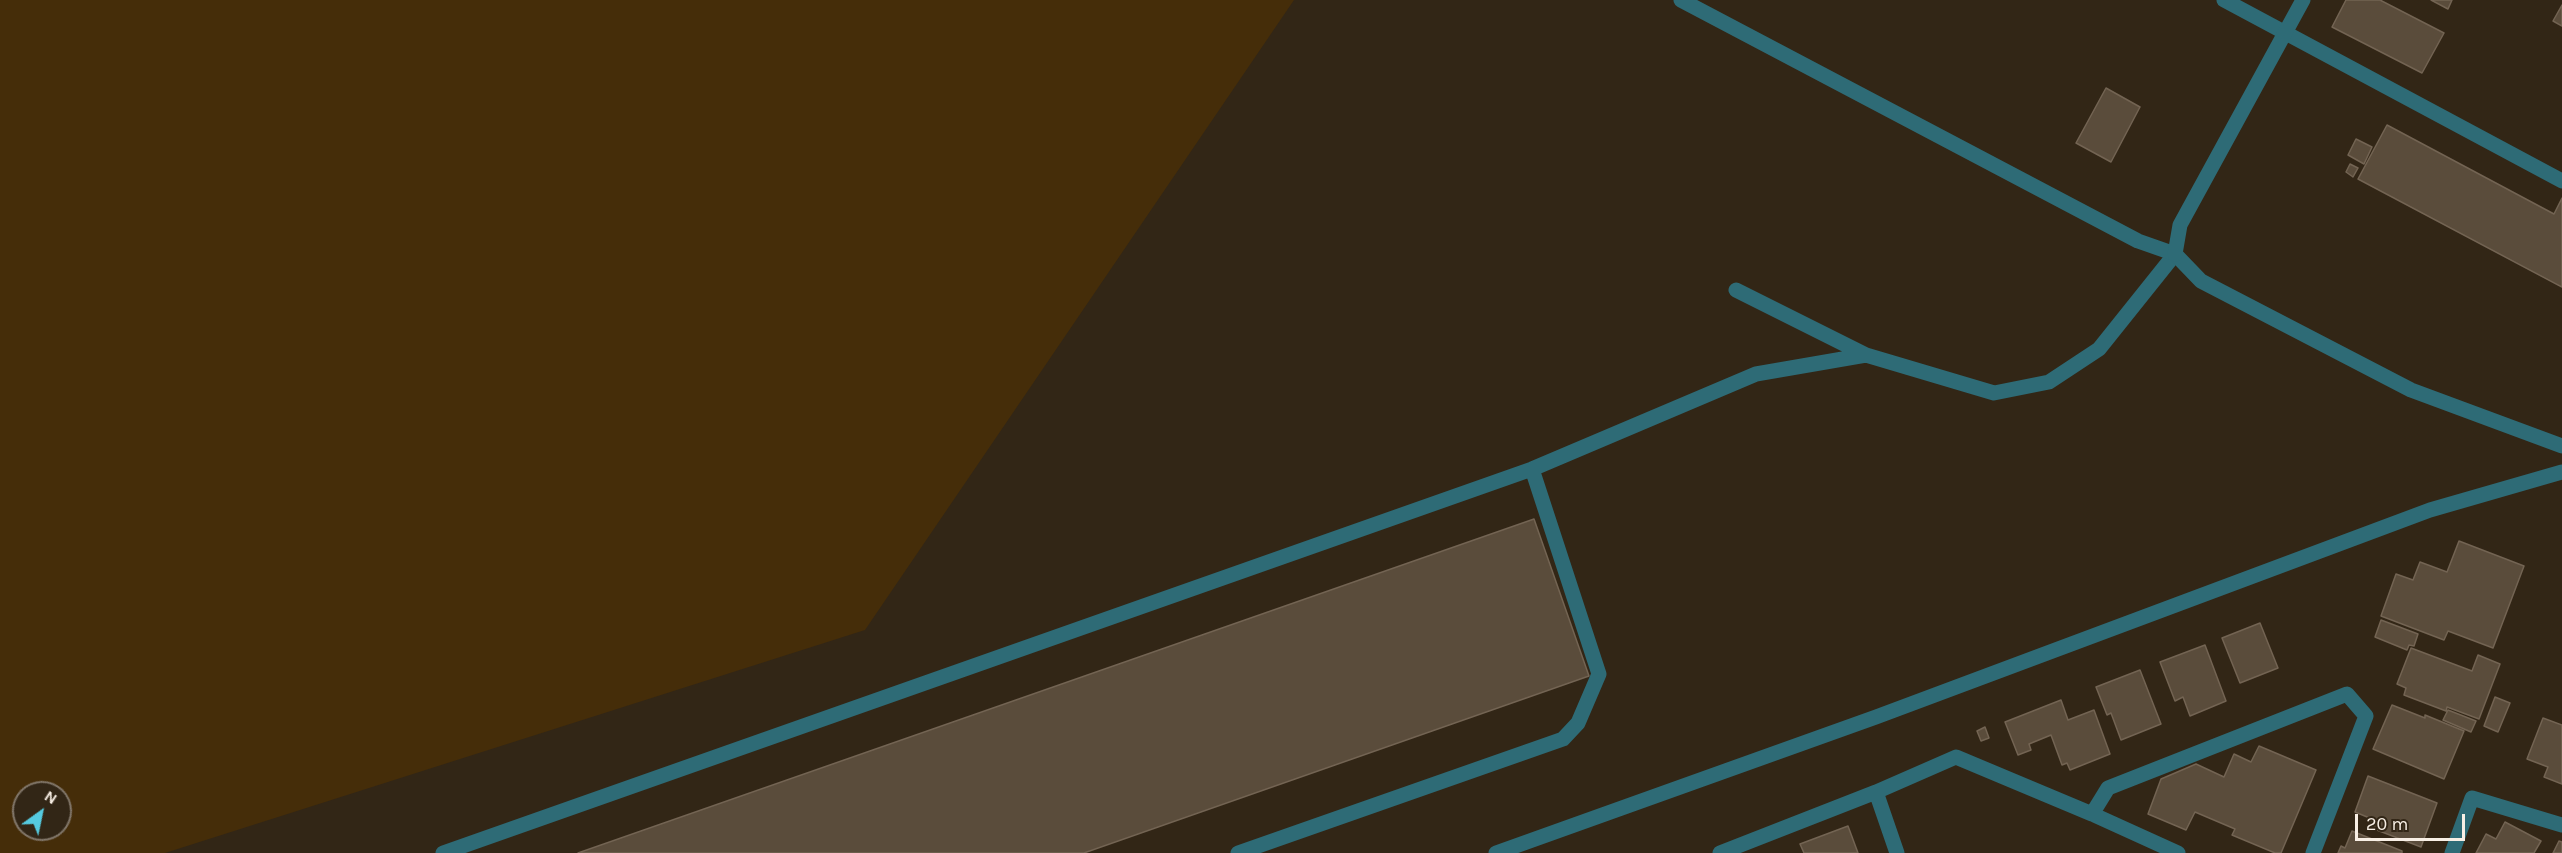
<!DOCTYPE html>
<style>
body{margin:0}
#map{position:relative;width:2562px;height:853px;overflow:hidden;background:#322616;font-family:Karla,sans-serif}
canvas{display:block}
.north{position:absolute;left:12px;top:781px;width:60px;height:60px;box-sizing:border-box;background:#322616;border:2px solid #817669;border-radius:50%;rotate:33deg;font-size:16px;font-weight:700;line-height:24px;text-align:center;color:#f8efe5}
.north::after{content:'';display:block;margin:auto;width:21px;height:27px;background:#55cadf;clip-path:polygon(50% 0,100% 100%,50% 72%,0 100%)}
.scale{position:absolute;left:2355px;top:814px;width:110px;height:27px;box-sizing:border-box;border:3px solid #f8efe5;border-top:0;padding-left:8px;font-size:18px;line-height:21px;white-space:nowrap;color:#f8efe5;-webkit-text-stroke:4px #322616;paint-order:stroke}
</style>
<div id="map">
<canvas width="2562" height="853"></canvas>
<div class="north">N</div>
<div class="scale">20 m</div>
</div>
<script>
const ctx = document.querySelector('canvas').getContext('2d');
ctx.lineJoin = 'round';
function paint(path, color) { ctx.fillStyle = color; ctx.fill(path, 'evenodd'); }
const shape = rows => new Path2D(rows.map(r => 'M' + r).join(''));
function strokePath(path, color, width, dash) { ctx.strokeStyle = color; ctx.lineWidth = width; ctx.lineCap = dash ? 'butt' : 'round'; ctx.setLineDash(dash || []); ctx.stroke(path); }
const green = shape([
 [0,0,1294,0,865,630,165,853,0,853],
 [24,793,60,793,60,829,24,829]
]);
const building = shape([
 [2346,0,2380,0,2444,33,2422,73,2332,27,2346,0],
 [2431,0,2452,0,2448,9,2431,0],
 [2562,5,2562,26,2553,21,2562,5],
 [2106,88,2140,107,2111,162,2076,143,2106,88],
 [2387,125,2554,214,2562,198,2562,287,2358,179,2387,125],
 [2356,139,2372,147,2364,164,2348,155,2356,139],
 [2350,164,2358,168,2353,177,2346,172,2350,164],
 [1534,519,1589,676,1084,853,578,853,1534,519],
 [2459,541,2524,566,2493,648,2448,631,2444,640,2381,616,2396,574,2413,580,2420,562,2447,572,2459,541],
 [2381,620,2418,634,2414,646,2409,645,2407,650,2375,637,2381,620],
 [2260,623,2278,668,2240,683,2222,638,2260,623],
 [2205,645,2226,701,2190,716,2183,697,2175,701,2160,662,2205,645],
 [2411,648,2472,671,2478,655,2500,664,2479,719,2447,707,2446,711,2404,695,2406,688,2397,684,2411,648],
 [2140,670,2161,724,2121,740,2111,713,2107,715,2096,687,2140,670],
 [2495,697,2510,703,2498,732,2484,726,2495,697],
 [2061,700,2068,720,2094,710,2110,754,2070,770,2067,763,2062,765,2051,735,2029,744,2031,750,2018,755,2005,722,2061,700],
 [2392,705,2425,718,2425,715,2464,731,2444,779,2373,749,2392,705],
 [2448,710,2476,721,2471,732,2443,720,2448,710],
 [2543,718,2562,725,2562,784,2544,777,2548,767,2527,759,2543,718],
 [1985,727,1989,738,1981,741,1977,731,1985,727],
 [2259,746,2316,770,2281,853,2275,853,2232,835,2235,829,2195,812,2186,830,2148,814,2161,779,2196,764,2224,777,2234,754,2251,762,2259,746],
 [2368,776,2437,803,2421,847,2369,827,2372,819,2355,812,2368,776],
 [2505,822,2541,841,2534,853,2476,853,2486,834,2496,839,2505,822],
 [1848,826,1858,853,1804,853,1800,844,1848,826],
 [2352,831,2402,851,2402,853,2338,853,2341,846,2345,848,2352,831],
 [2559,841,2562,842,2562,853,2553,853,2559,841]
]);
const service = shape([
 [1736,290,1866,355],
 [443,853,1532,469,1756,374,1866,355,1994,393,2049,382,2099,349,2175,254],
 [1238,853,1563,739,1578,723,1599,674,1532,469]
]);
const minor = shape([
 [1681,0,2138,241,2175,254,2201,281,2411,390,2562,446],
 [2224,0,2562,181],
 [1876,792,1897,853],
 [2092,814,2108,788,2347,694,2366,716,2313,853],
 [1496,853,1876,717,2430,510,2562,472],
 [1720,853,1876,792,1956,757,2092,814,2178,853],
 [2452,853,2472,798,2562,825]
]);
const tertiary = shape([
 [2175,254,2180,225,2303,0]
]);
paint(green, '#452d09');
paint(building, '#5a4c3b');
strokePath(building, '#736453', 1.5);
strokePath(service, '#2e6b76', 15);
strokePath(minor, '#2e6b76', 15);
strokePath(tertiary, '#2e6b76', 15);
</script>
